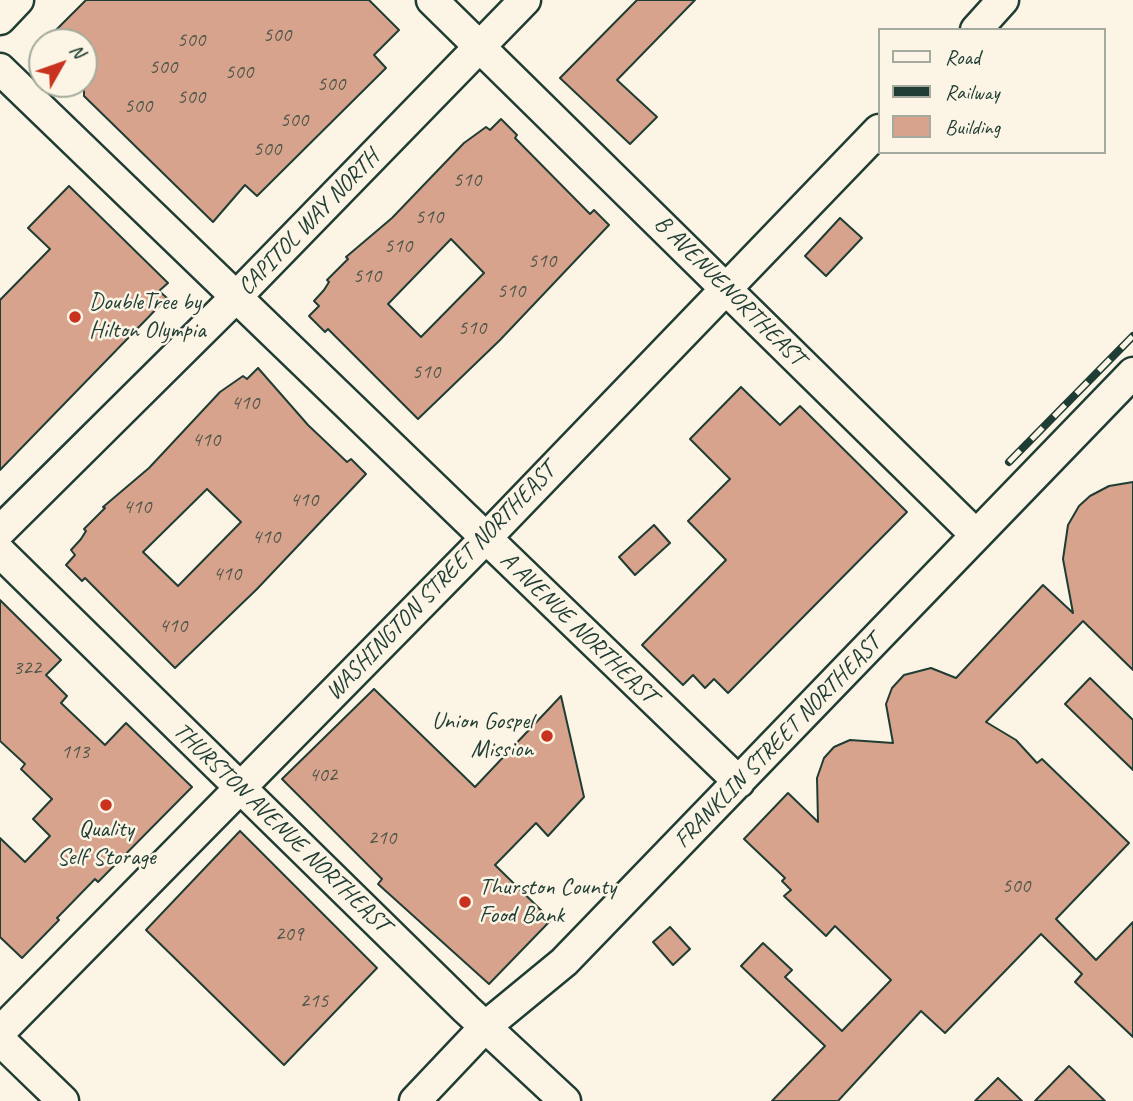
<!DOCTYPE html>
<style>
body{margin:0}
#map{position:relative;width:1133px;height:1101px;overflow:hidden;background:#fcf5e5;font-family:Caveat,sans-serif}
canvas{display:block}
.legend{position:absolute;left:878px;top:28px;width:228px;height:126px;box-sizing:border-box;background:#fcf5e5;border:2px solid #a4ab9e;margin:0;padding:9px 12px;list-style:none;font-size:21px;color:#1f3d34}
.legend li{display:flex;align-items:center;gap:14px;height:35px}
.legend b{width:35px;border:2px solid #a4ab9e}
.north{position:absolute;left:28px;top:28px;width:70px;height:70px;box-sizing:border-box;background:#fcf5e5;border:2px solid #a4ab9e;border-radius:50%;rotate:50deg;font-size:19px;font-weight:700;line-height:28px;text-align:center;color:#1f3d34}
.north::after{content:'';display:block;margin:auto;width:24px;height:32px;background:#c8321e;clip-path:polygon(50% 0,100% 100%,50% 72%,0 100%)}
</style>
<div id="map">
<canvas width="1133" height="1101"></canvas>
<ul class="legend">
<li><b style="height:9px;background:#fcf5e5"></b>Road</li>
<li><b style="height:9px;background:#1f3d34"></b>Railway</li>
<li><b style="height:19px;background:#d8a38d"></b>Building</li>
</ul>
<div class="north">N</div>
</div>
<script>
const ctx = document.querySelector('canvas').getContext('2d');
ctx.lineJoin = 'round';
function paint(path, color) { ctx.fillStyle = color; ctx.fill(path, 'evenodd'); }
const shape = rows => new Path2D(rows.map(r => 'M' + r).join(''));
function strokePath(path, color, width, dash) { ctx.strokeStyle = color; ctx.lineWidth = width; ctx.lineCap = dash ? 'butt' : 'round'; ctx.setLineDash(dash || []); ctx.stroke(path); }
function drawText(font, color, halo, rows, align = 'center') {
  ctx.font = font + ' Caveat,sans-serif'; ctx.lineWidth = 5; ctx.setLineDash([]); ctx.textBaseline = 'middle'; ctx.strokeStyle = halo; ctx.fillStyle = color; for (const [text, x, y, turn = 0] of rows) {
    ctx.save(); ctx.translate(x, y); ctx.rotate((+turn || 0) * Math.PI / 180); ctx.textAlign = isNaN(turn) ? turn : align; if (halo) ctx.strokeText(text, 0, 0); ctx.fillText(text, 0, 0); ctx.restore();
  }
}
const building = shape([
 [86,0,369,0,399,30,374,55,386,68,257,196,245,185,213,222,84,96,84,42,63,42,53,33,86,0],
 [637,0,695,0,617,80,657,117,630,144,560,78,637,0],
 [501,119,517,135,515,138,590,214,594,210,609,225,500,340,418,419,328,329,325,332,309,316,319,306,314,301,324,290,329,282,327,280,348,259,346,257,392,218,464,143,486,127,490,130,501,119],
 [451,239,484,273,421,337,388,304,451,239],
 [69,186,168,283,159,291,167,298,0,470,0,300,50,249,28,228,69,186],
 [840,218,862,238,826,276,805,256,840,218],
 [258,368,308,425,347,462,351,459,366,474,257,589,175,668,85,578,82,581,66,565,75,555,71,550,81,539,86,531,84,529,105,508,103,507,149,468,220,392,243,376,247,379,258,368],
 [207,489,241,522,178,586,143,552,207,489],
 [741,387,780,425,800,406,907,512,728,693,714,679,705,688,693,675,683,685,642,645,726,560,688,521,730,479,690,439,741,387],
 [1133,482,1133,670,1083,621,986,722,1016,740,1037,763,1042,759,1129,843,1056,919,1096,960,1133,922,1133,1037,1075,982,1082,974,1041,934,945,1033,921,1011,838,1101,772,1101,825,1046,741,966,763,943,792,970,785,977,842,1031,891,980,835,926,826,936,784,896,791,890,782,881,785,878,744,839,788,793,818,822,817,778,824,758,834,747,850,740,893,743,886,704,892,688,904,675,931,668,956,678,1043,585,1073,613,1063,559,1068,525,1079,506,1090,496,1109,486,1133,482],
 [654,525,670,543,635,575,619,557,654,525],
 [0,600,61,660,46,675,67,696,61,703,105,745,126,723,192,787,98,882,95,879,57,918,59,920,22,958,0,937,0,838,25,862,50,836,33,819,52,799,21,769,25,764,0,741,0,600],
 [1090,678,1133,720,1133,770,1065,704,1090,678],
 [374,689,475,787,561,696,584,797,548,836,536,823,495,865,551,920,489,984,378,884,382,879,282,779,374,689],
 [240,831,377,968,284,1065,146,930,240,831],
 [670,927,690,949,673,965,653,942,670,927],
 [1069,1066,1105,1101,1035,1101,1069,1066],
 [998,1078,1022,1101,975,1101,998,1078]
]);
const minor = shape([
 [432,0,976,535],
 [0,19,18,0],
 [976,30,1003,0],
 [0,69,739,782],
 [0,531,236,297,525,0],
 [0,552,466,1009,565,1101],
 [0,1032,485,539,879,130],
 [0,1040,63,1101],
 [415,1101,485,1027,564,962,1133,373]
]);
const rail = shape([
 [1009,462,1133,336]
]);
const markers = [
 [75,317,7,"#c8321e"],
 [547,736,7,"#c8321e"],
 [106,805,7,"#c8321e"],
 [465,902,7,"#c8321e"]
];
const numberNames = [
 ["500",277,35],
 ["500",191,40],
 ["500",163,67],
 ["500",239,72],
 ["500",331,84],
 ["500",191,97],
 ["500",138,106],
 ["500",294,120],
 ["500",267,149],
 ["510",467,180],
 ["510",429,217],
 ["510",398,246],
 ["510",542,261],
 ["510",367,276],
 ["510",511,291],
 ["510",472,328],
 ["510",426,372],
 ["410",245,403],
 ["410",206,440],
 ["410",304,500],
 ["410",137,507],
 ["410",266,537],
 ["410",227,574],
 ["410",173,626],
 ["322",27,668],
 ["113",75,752],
 ["402",323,775],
 ["210",382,838],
 ["500",1016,886],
 ["209",289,934],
 ["215",314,1001]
];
const streetNames = [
 ["CAPITOL WAY NORTH",309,223,-46],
 ["B AVENUENORTHEAST",729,291,45],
 ["WASHINGTON STREET NORTHEAST",441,582,-46],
 ["A AVENUE NORTHEAST",578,628,44],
 ["FRANKLIN STREET NORTHEAST",778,742,-46],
 ["THURSTON AVENUE NORTHEAST",281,828,44]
];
const poiNames = [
 ["DoubleTree by",89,303],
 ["Hilton Olympia",89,331],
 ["Union Gospel",533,722,"right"],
 ["Mission",533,750,"right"],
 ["Quality",106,830,"center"],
 ["Self Storage",106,858,"center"],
 ["Thurston County",479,888],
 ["Food Bank",479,916]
];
paint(building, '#d8a38d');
strokePath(building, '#1f3d34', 2);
strokePath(minor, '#1f3d34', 35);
strokePath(minor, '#fcf5e5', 30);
strokePath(rail, '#1f3d34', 8);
strokePath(rail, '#fcf5e5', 5, [16]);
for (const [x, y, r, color] of markers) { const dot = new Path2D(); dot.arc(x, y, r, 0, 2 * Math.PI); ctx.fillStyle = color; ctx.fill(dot); strokePath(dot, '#fcf5e5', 2.5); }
drawText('21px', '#4d564a', null, numberNames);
drawText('24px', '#1f3d34', '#fcf5e5', streetNames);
drawText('24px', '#1f3d34', '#fcf5e5', poiNames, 'left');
</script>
